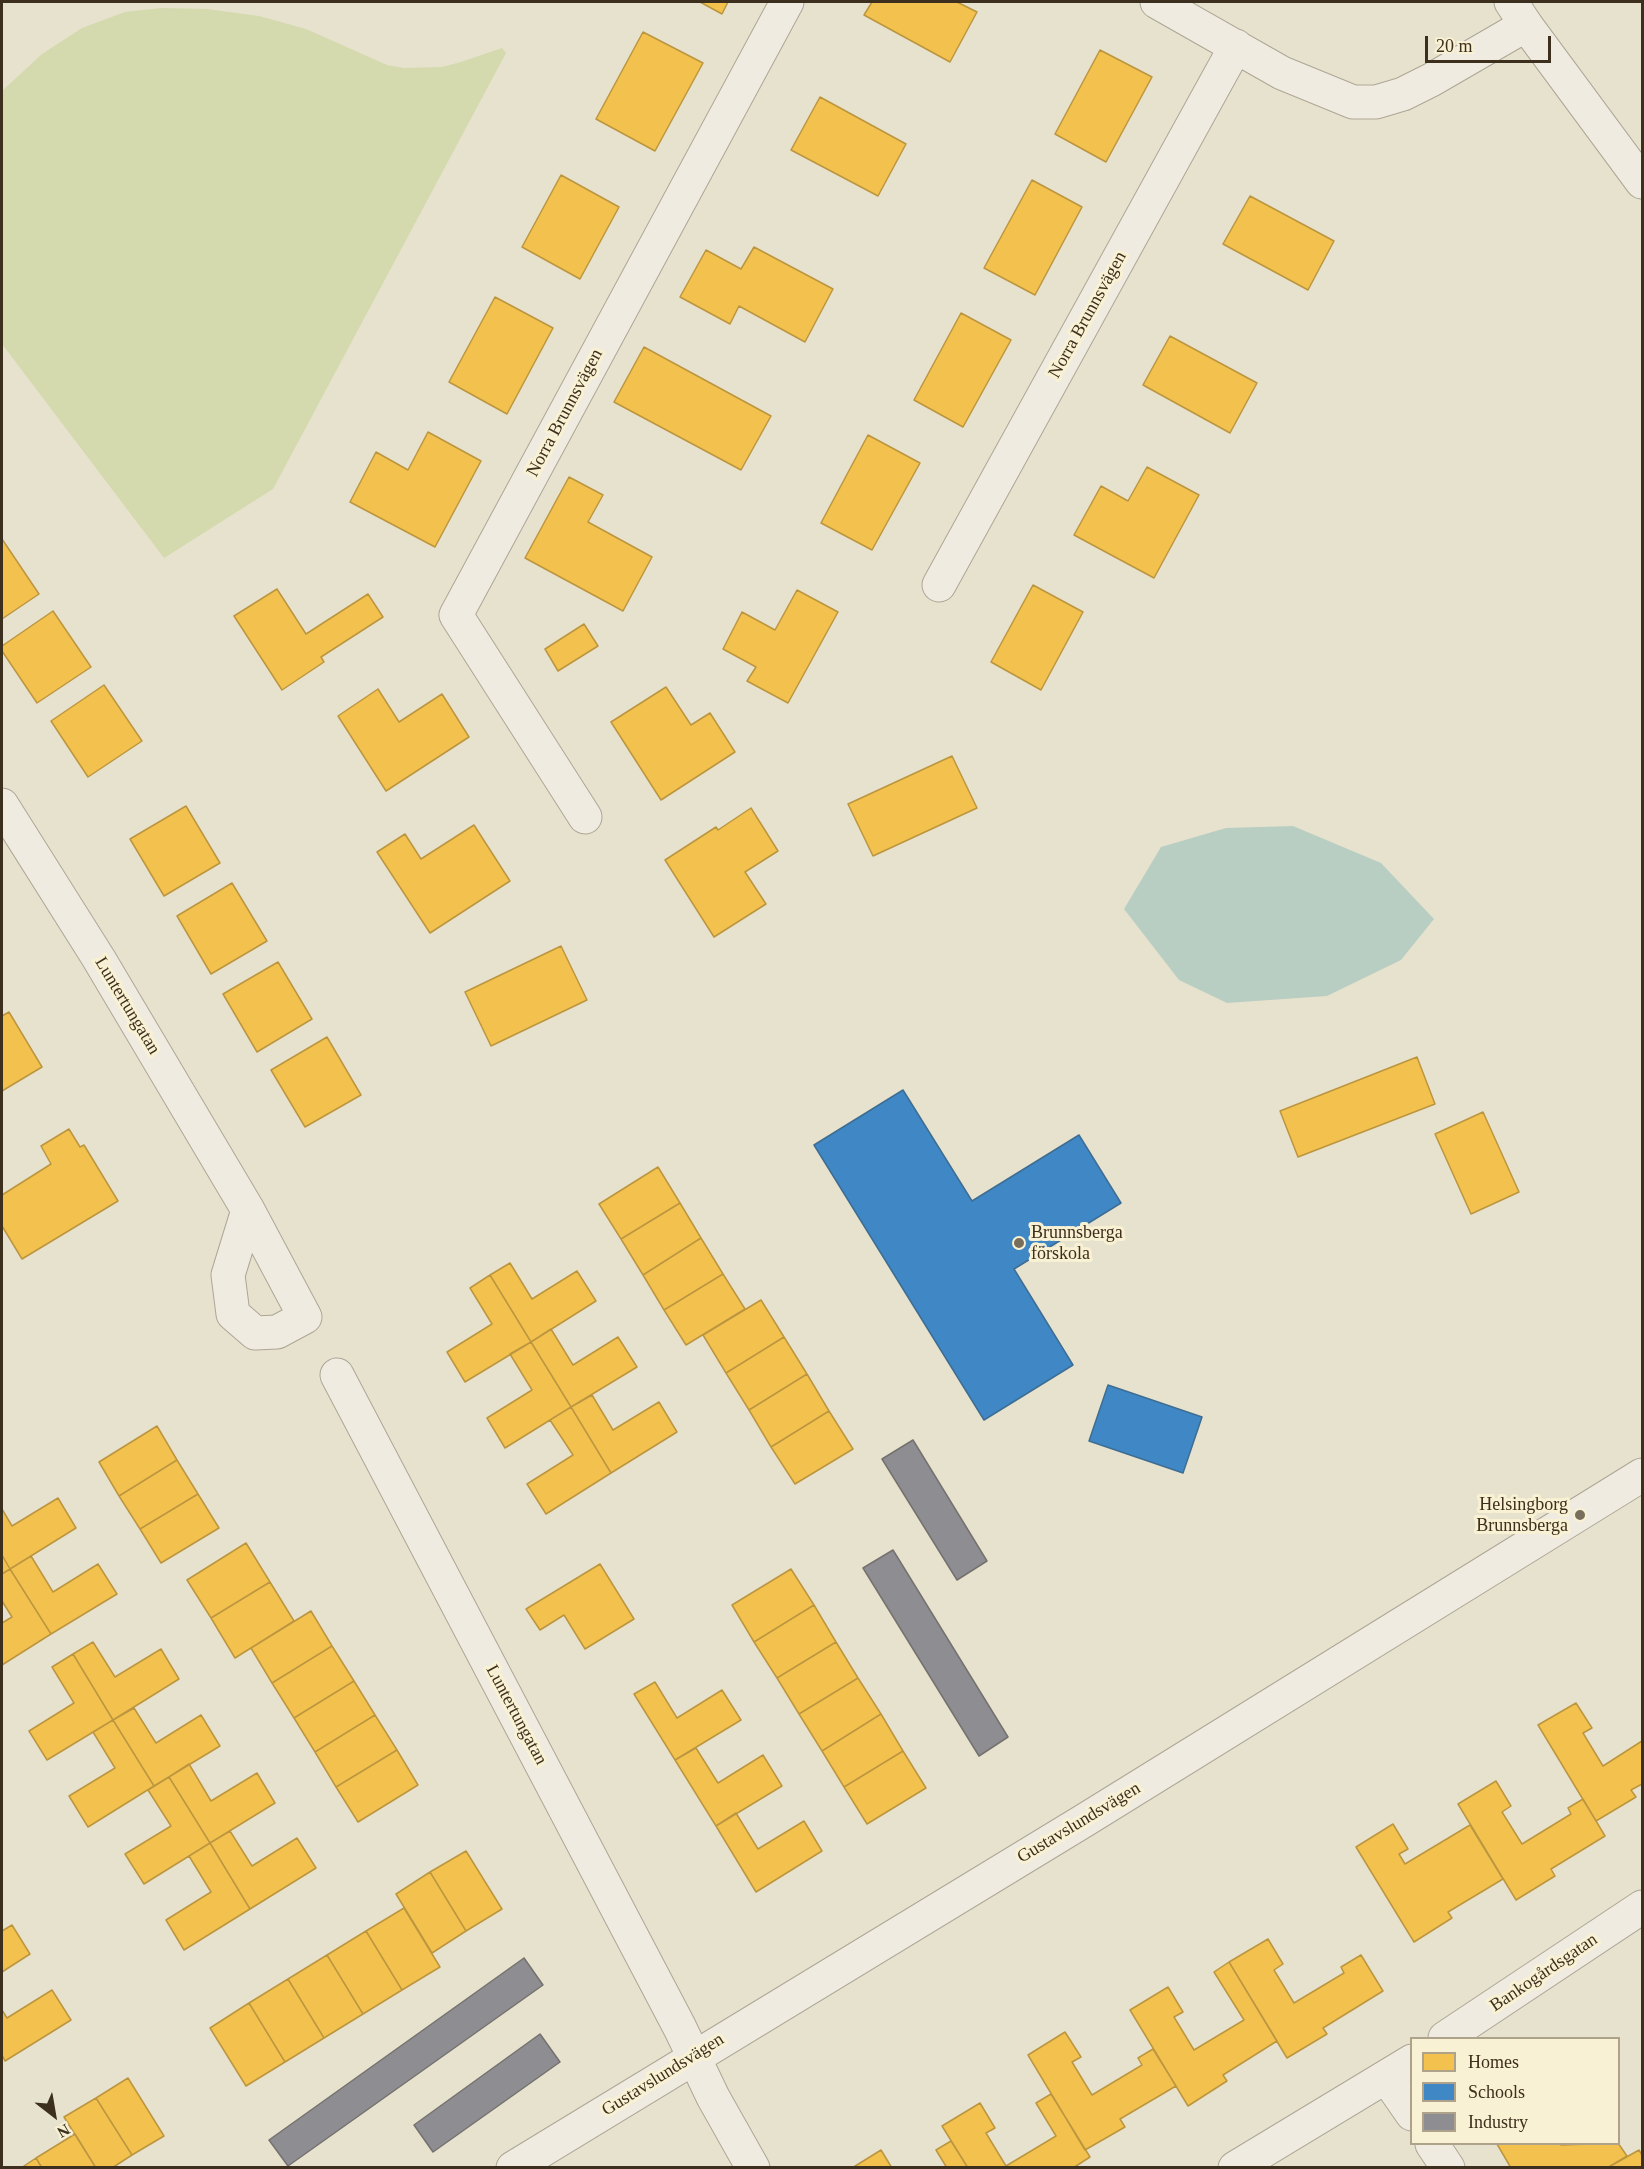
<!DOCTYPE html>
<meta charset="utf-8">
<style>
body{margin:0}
#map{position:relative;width:1644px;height:2169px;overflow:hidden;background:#e7e2cd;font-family:"Times New Roman",serif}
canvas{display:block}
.frame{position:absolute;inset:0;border:3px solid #3d2f1d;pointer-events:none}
.legend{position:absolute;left:1410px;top:2037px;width:210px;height:108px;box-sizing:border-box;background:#f9f1d3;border:2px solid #aea38a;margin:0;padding:8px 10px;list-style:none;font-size:18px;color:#3d2f1d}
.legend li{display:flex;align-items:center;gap:12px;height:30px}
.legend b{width:30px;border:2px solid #aea38a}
.north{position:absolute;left:24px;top:2085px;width:60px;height:60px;-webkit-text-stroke:4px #f9f1d3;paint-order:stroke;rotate:149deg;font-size:16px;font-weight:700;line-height:24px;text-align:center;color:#3d2f1d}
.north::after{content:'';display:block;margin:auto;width:21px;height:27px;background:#3d2f1d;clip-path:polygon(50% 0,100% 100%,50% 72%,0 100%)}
.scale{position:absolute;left:1425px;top:36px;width:126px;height:27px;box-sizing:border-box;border:3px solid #3d2f1d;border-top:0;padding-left:8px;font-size:18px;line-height:21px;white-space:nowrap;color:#3d2f1d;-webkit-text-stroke:4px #f9f1d3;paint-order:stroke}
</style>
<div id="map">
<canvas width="1644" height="2169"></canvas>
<div class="frame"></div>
<ul class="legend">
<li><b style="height:16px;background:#f2c14e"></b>Homes</li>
<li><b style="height:16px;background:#3f88c5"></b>Schools</li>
<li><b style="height:16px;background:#8d8d92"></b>Industry</li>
</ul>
<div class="north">N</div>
<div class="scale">20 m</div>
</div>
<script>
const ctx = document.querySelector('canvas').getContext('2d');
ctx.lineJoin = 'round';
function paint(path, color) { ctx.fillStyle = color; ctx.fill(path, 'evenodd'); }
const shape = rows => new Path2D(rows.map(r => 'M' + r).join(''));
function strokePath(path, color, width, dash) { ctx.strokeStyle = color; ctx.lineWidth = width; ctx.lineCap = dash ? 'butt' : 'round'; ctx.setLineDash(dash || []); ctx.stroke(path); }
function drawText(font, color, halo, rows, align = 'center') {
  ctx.font = font + ' "Times New Roman",serif'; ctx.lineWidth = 6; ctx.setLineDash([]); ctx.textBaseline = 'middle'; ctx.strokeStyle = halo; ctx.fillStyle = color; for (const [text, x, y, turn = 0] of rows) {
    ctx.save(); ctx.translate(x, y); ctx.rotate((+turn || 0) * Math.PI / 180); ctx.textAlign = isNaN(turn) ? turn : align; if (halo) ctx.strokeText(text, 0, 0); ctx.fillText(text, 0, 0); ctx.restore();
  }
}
const green = shape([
 [161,8,207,9,259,16,306,29,387,65,404,68,442,67,461,62,502,48,506,53,273,489,164,558,2,344,2,91,42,54,82,28,125,12]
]);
const water = shape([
 [1293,826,1381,863,1434,919,1401,960,1327,996,1227,1003,1179,980,1124,909,1161,847,1226,828]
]);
const homes = shape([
 [700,2,728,2,722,14,700,2],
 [872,2,957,2,977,12,950,62,864,15,872,2],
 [643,32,703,63,655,151,596,119,643,32],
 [1100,50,1152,77,1106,162,1055,134,1100,50],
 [820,97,906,144,878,196,791,150,820,97],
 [561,175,619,207,580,279,522,247,561,175],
 [1032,180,1082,207,1035,295,984,268,1032,180],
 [1250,196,1334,241,1308,290,1223,244,1250,196],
 [754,247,833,289,805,342,739,306,730,324,680,297,706,250,741,269,754,247],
 [495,297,553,328,507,414,449,382,495,297],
 [961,313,1011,340,963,427,914,400,961,313],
 [1170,336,1257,383,1230,433,1143,385,1170,336],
 [644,347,771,416,741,470,614,402,644,347],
 [428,432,481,461,435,547,350,502,376,452,408,470,428,432],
 [868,435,920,463,872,550,821,523,868,435],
 [1147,467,1199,495,1154,578,1074,535,1101,486,1128,501,1147,467],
 [569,477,603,495,588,522,652,557,623,611,525,558,569,477],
 [2,539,39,594,2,619,2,539],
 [1033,585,1083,612,1041,690,991,662,1033,585],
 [277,589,306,634,368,594,383,617,321,657,324,662,282,690,234,616,277,589],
 [797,590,838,612,788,703,747,681,756,667,723,649,742,612,775,630,797,590],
 [53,611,91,667,37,703,2,651,2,646,53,611],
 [584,624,598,646,558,671,545,649,584,624],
 [104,685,142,741,88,777,51,721,104,685],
 [666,687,691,725,710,713,735,752,661,800,611,722,666,687],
 [378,689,399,722,442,694,469,737,386,791,338,716,378,689],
 [952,756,977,808,873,856,848,804,952,756],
 [186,806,220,863,164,896,130,839,186,806],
 [751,808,778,851,745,872,766,904,714,937,665,860,716,827,718,830,751,808],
 [474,825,510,881,430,933,377,852,405,834,421,859,474,825],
 [232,883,267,941,211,974,177,916,232,883],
 [561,946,587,1000,491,1046,465,992,561,946],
 [278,962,312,1019,257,1052,223,994,278,962],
 [9,1012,42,1067,2,1091,2,1016,9,1012],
 [327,1037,361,1095,305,1127,271,1070,327,1037],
 [1417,1057,1435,1104,1298,1157,1280,1111,1417,1057],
 [1483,1112,1519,1192,1471,1214,1435,1134,1483,1112],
 [69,1129,80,1147,84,1145,118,1201,22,1259,2,1226,2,1195,51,1164,41,1146,69,1129],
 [658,1167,680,1203,621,1239,599,1204,658,1167],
 [680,1203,701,1238,643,1275,621,1239,680,1203],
 [701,1238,723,1274,664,1310,643,1275,701,1238],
 [510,1263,532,1299,577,1271,596,1301,531,1342,490,1275,510,1263],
 [723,1274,745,1309,686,1345,664,1310,723,1274],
 [490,1275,531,1342,465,1382,447,1352,492,1324,470,1288,490,1275],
 [761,1300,784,1337,726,1373,703,1335,761,1300],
 [551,1329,573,1365,618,1337,637,1367,571,1407,531,1342,551,1329],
 [784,1337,807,1374,749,1410,726,1373,784,1337],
 [531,1342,571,1407,505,1448,487,1418,532,1390,510,1354,531,1342],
 [807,1374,829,1411,771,1447,749,1410,807,1374],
 [592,1395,613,1430,659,1402,677,1432,611,1473,571,1407,592,1395],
 [571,1407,611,1473,546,1514,527,1484,573,1455,550,1420,571,1407],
 [829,1411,853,1449,795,1484,771,1447,829,1411],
 [157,1426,177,1460,119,1496,99,1462,157,1426],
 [177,1460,198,1494,140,1529,119,1496,177,1460],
 [198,1494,219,1528,161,1563,140,1529,198,1494],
 [58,1498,76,1528,10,1569,2,1555,2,1509,12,1526,58,1498],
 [246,1543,270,1582,211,1618,187,1580,246,1543],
 [2,1555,10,1569,2,1574,2,1555],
 [31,1556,53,1592,98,1564,117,1594,51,1634,10,1569,31,1556],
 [600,1564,634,1619,585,1649,564,1615,540,1630,526,1609,600,1564],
 [10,1569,51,1634,2,1665,2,1623,12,1617,2,1601,2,1574,10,1569],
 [791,1569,814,1605,754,1642,732,1605,791,1569],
 [270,1582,294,1621,235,1658,211,1618,270,1582],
 [814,1605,836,1642,777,1678,754,1642,814,1605],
 [311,1611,332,1646,272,1683,251,1648,311,1611],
 [93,1642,115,1677,161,1649,179,1679,113,1720,73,1654,93,1642],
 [836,1642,858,1678,799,1714,777,1678,836,1642],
 [332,1646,354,1681,294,1718,272,1683,332,1646],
 [73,1654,113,1720,47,1760,29,1731,74,1703,52,1667,73,1654],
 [858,1678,881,1714,822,1751,799,1714,858,1678],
 [354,1681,375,1715,315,1752,294,1718,354,1681],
 [655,1682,677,1718,722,1690,741,1720,675,1760,634,1694,655,1682],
 [1576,1703,1592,1728,1583,1733,1603,1766,1642,1741,1642,1784,1631,1790,1636,1797,1596,1821,1538,1725,1576,1703],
 [134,1708,156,1743,201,1715,220,1746,154,1786,113,1720,134,1708],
 [881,1714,903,1751,844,1787,822,1751,881,1714],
 [375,1715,397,1750,336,1787,315,1752,375,1715],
 [113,1720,154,1786,88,1827,69,1796,115,1768,93,1732,113,1720],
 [696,1748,718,1783,763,1755,782,1786,716,1826,675,1760,696,1748],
 [397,1750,418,1785,358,1822,336,1787,397,1750],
 [903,1751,926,1788,867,1824,844,1787,903,1751],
 [189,1764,211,1801,257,1773,275,1803,210,1843,169,1777,189,1764],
 [169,1777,210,1843,144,1884,125,1854,171,1826,148,1790,169,1777],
 [1496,1781,1511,1806,1502,1812,1522,1844,1571,1814,1568,1808,1583,1799,1605,1836,1551,1869,1555,1876,1516,1900,1458,1804,1496,1781],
 [736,1813,758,1849,804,1821,822,1851,756,1892,716,1826,736,1813],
 [1393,1824,1408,1849,1399,1854,1405,1864,1470,1825,1503,1879,1448,1912,1452,1918,1414,1942,1356,1847,1393,1824],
 [230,1831,252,1866,297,1838,316,1868,250,1909,210,1843,230,1831],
 [210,1843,250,1909,184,1950,166,1920,211,1892,189,1856,210,1843],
 [466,1851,502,1909,466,1931,430,1872,466,1851],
 [430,1872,466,1931,432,1953,396,1894,430,1872],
 [404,1908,440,1967,402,1990,366,1931,404,1908],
 [12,1925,30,1954,2,1972,2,1931,12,1925],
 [366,1931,402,1990,363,2014,327,1955,366,1931],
 [1268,1939,1283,1964,1274,1970,1294,2003,1344,1973,1341,1967,1361,1955,1383,1991,1323,2028,1327,2034,1287,2058,1229,1962,1268,1939],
 [327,1955,363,2014,324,2038,288,1979,327,1955],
 [1229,1962,1277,2041,1223,2075,1227,2081,1188,2106,1130,2010,1168,1987,1183,2012,1174,2017,1194,2050,1244,2020,1214,1972,1229,1962],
 [288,1979,324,2038,285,2062,249,2003,288,1979],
 [52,1990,71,2020,5,2061,2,2055,2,2010,7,2018,52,1990],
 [249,2003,285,2062,246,2086,210,2028,249,2003],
 [1065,2032,1081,2057,1072,2062,1092,2095,1142,2065,1138,2058,1153,2049,1176,2086,1120,2119,1125,2127,1085,2150,1028,2055,1065,2032],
 [128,2078,164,2136,132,2155,96,2098,128,2078],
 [1051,2094,1090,2157,1073,2168,968,2168,942,2126,980,2103,995,2128,986,2133,1006,2166,1056,2136,1036,2103,1051,2094],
 [96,2098,132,2155,112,2168,96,2168,64,2117,96,2098],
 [75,2134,96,2168,42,2168,36,2158,75,2134],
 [951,2141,968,2168,947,2168,936,2150,951,2141],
 [1618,2143,1627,2156,1607,2168,1511,2168,1497,2144,1560,2144,1561,2145,1618,2143],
 [881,2150,892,2168,852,2168,881,2150],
 [1639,2150,1642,2155,1642,2168,1607,2168,1639,2150],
 [36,2158,42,2168,21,2168,36,2158]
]);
const schools = shape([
 [903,1090,972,1201,1079,1135,1121,1203,1014,1269,1073,1365,984,1420,814,1145,903,1090],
 [1108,1385,1202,1417,1183,1473,1089,1441,1108,1385]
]);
const industry = shape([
 [913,1440,987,1561,957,1580,882,1459,913,1440],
 [893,1550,1008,1737,979,1756,863,1568,893,1550],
 [524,1958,543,1985,288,2166,269,2140,524,1958],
 [540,2034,560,2062,433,2152,414,2125,540,2034]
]);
const minor = shape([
 [1157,2,1282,73,1353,102,1376,102,1403,94,1431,80,1526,25],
 [939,585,1236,46],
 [2,805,99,959,248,1210,305,1317,277,1332,255,1333,233,1314,228,1275,248,1210],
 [585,817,456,615,787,2],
 [337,1375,680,2028,713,2097,753,2168],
 [1445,2038,1642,1907],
 [1387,2078,1412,2114],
 [1432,2144,1448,2168],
 [1235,2168,1412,2061]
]);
const tertiary = shape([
 [1511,2,1526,25,1642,182],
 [513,2168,1085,1820,1642,1475]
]);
const markers = [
 [1019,1243,6,"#786e5b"],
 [1580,1515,6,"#786e5b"]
];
const streetNames = [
 ["Norra Brunnsvägen",1088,315,-61],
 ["Norra Brunnsvägen",565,413,-62],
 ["Luntertungatan",127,1006,59],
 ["Luntertungatan",516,1715,62],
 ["Gustavslundsvägen",1079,1823,-31],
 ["Bankogårdsgatan",1544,1973,-34],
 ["Gustavslundsvägen",663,2075,-32]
];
const poiNames = [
 ["Brunnsberga",1031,1233],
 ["förskola",1031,1254],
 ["Helsingborg",1568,1505,"right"],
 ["Brunnsberga",1568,1526,"right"]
];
paint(green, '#d4d9ae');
paint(water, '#b9cec2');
paint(homes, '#f2c14e');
strokePath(homes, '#bc953f', 1.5);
paint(schools, '#3f88c5');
strokePath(schools, '#3e6d93', 1.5);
paint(industry, '#8d8d92');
strokePath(industry, '#75716f', 1.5);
strokePath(minor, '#ada696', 35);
strokePath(tertiary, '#ada696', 35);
strokePath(minor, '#efebe0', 33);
strokePath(tertiary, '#efebe0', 33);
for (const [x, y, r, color] of markers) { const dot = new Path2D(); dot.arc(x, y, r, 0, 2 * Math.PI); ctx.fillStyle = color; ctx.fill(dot); strokePath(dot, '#f9f1d3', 2); }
drawText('18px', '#3d2f1d', '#f9f1d3', streetNames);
drawText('18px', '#3d2f1d', '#f9f1d3', poiNames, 'left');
</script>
